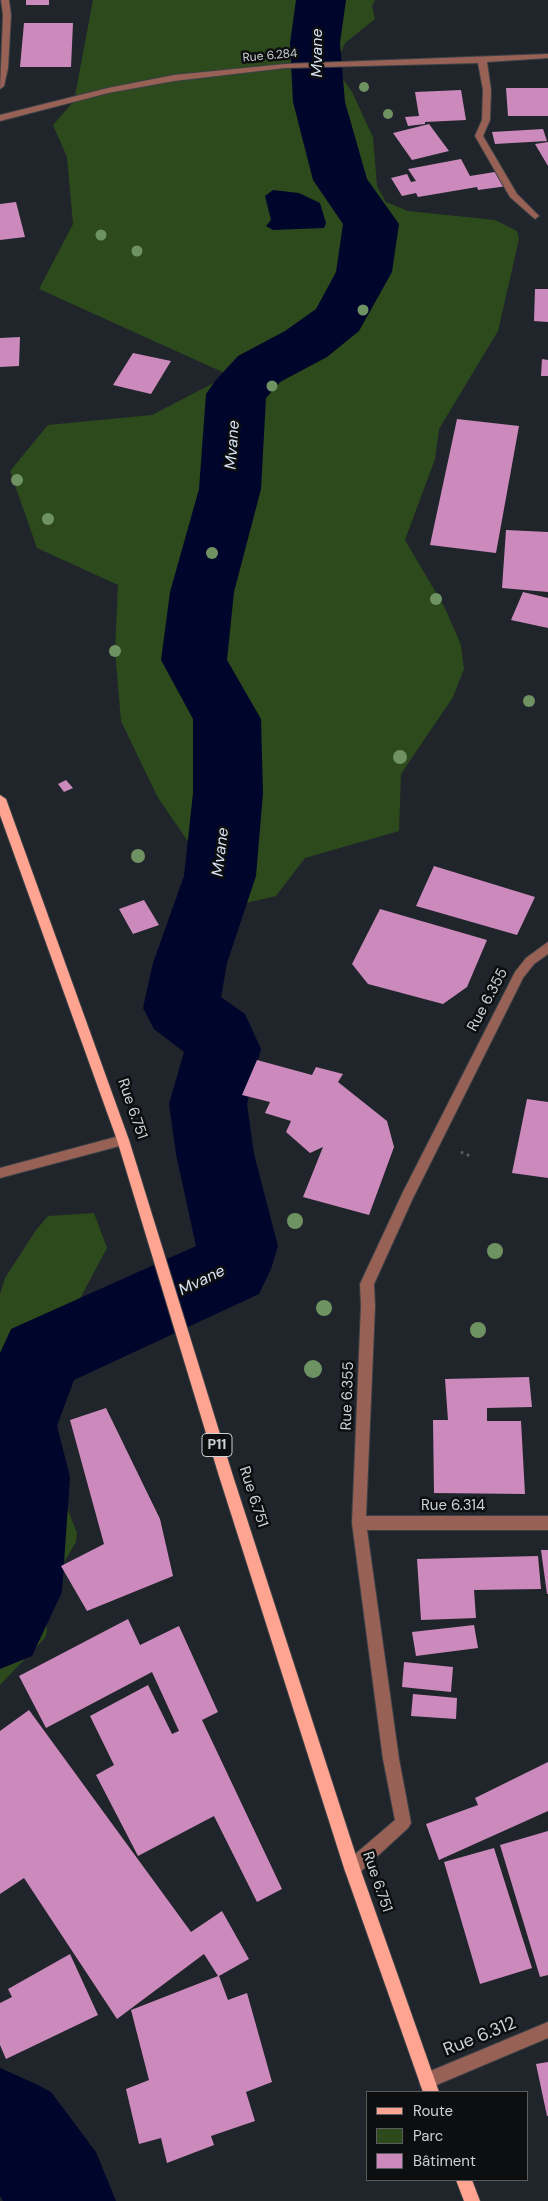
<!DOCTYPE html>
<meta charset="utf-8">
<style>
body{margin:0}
#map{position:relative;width:548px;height:2201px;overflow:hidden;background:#20252b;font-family:"DM Sans",sans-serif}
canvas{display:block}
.legend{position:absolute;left:366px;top:2091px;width:162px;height:90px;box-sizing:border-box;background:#0c0e10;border:1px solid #5a5c5f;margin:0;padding:6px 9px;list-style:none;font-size:15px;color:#ced2d6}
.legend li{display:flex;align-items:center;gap:10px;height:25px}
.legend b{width:25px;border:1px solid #5a5c5f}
</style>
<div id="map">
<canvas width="548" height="2201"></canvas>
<ul class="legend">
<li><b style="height:6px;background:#fea490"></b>Route</li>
<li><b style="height:14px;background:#2c4a1b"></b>Parc</li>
<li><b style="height:14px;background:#cc8abc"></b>Bâtiment</li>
</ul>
</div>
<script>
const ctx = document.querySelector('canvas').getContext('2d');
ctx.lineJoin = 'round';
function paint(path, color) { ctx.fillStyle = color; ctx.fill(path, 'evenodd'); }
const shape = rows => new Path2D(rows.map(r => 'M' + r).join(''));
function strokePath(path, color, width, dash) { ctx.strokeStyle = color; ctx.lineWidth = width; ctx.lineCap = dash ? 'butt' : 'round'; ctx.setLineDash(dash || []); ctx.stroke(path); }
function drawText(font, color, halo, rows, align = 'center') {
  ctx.font = font + ' "DM Sans",sans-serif'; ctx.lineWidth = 5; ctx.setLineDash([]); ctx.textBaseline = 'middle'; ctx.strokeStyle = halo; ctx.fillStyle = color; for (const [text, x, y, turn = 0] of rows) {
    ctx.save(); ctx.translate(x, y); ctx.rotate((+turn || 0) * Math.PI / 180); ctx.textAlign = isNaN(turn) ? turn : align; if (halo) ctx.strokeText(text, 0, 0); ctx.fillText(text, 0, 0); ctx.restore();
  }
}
const green = shape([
 [93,0,375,0,372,6,375,19,345,43,339,57,338,72,352,92,373,137,377,186,386,202,408,211,495,220,517,231,519,239,498,331,439,429,435,459,405,540,445,608,461,645,464,669,453,697,401,774,399,831,305,858,276,896,186,917,199,884,193,849,157,796,121,721,115,651,118,585,37,548,10,471,48,425,152,415,229,375,39,289,73,224,67,157,53,125,74,101],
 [94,1213,107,1248,70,1317,67,1373,43,1419,44,1449,77,1533,76,1542,43,1597,47,1632,45,1638,0,1685,0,1589,25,1533,24,1513,0,1466,0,1294,5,1278,36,1230,48,1216],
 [0,2083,73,2126,91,2145,115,2201,4,2201,0,2191]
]);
const water = shape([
 [273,190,299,193,320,203,326,223,324,228,273,230,266,226,271,220,265,196]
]);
const river = shape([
 [296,0,346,0,340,43,345,102,367,179,399,224,392,272,359,331,327,357,280,382,266,398,261,489,234,592,227,660,261,719,263,793,256,876,227,963,221,997,245,1014,261,1049,247,1104,254,1154,278,1246,271,1269,259,1294,74,1380,57,1426,70,1477,62,1592,32,1656,0,1669,0,1353,11,1329,196,1246,176,1154,169,1104,184,1052,154,1029,143,1008,153,963,184,876,193,793,193,719,161,660,170,592,199,489,206,394,215,381,238,356,285,331,316,309,336,272,343,224,313,180,293,102,290,43,296,0],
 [0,2068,36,2084,51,2092,96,2152,116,2201,3,2201,0,2196,0,2068]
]);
const building = shape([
 [26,0,49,0,49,5,26,5],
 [24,23,73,23,71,67,20,67],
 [506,88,548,88,548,116,508,116],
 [461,90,466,120,425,122,425,124,408,126,405,117,419,116,415,92],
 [429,124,449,151,412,160,393,133],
 [543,129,547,141,495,144,492,132],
 [548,142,548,166,535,144],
 [461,159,470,176,501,171,508,186,478,190,477,187,418,197,416,193,402,196,391,178,407,174,411,182,416,181,408,169],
 [16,202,25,237,0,240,0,204],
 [535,289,548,289,548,322,534,321],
 [20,337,19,366,0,367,0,338],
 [133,353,171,361,151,394,113,385],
 [542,359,548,360,548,376,541,376],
 [457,419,519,426,496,553,430,545],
 [506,530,548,532,548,592,502,588],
 [523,592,548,598,548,628,511,620],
 [66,780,73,788,64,792,58,784],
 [434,866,535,897,517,935,416,906],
 [144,900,159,925,133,934,119,909],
 [380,909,487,940,467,987,443,1004,368,984,352,964],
 [257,1060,312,1075,316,1067,343,1074,338,1082,387,1121,394,1147,369,1215,303,1197,323,1147,310,1153,286,1132,291,1121,265,1113,270,1102,242,1095],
 [527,1099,548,1102,548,1178,512,1173],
 [529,1377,532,1407,487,1408,487,1421,521,1421,525,1494,434,1493,433,1420,448,1420,445,1379],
 [106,1408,160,1519,173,1576,87,1611,61,1566,104,1544,70,1420],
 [541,1550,548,1550,548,1594,547,1594],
 [538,1556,541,1589,474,1590,476,1618,421,1620,417,1559],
 [128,1619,140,1645,179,1626,218,1712,202,1720,282,1889,257,1902,214,1816,138,1856,96,1775,114,1765,90,1716,148,1685,172,1734,179,1731,152,1672,46,1728,19,1676],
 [474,1625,478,1648,416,1656,412,1632],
 [404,1662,453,1667,451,1692,402,1687],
 [413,1694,457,1698,456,1719,411,1716],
 [29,1710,191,1932,222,1911,249,1959,219,1976,228,2000,247,1993,272,2082,246,2092,255,2121,211,2136,214,2145,167,2163,161,2138,139,2144,134,2123,126,2089,149,2080,131,2010,218,1976,204,1954,117,2019,24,1878,0,1894,0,1731],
 [548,1762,548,1811,439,1860,426,1824,478,1805,475,1798],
 [548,1831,548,1975,540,1977,500,1845],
 [494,1848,532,1968,480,1984,444,1862],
 [70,1954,98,2015,6,2059,0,2045,0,2003,12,1997,8,1989],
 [548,2062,548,2116,547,2116,536,2064]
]);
const path = shape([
 [461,1152,470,1156]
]);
const minor = shape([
 [1,0,9,0,11,15,8,68,4,86,0,89,3,15,1,0],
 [548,54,548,58,487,62,491,90,490,120,483,136,517,194,539,216,535,219,510,197,475,136,482,120,483,90,478,63,285,68,174,81,108,93,0,121,0,115,108,88,174,75,285,64,548,54],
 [548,942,548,954,534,964,523,978,413,1198,374,1284,375,1306,366,1516,548,1516,548,1530,367,1530,399,1759,411,1823,408,1828,358,1874,352,1876,346,1874,344,1868,346,1862,395,1820,383,1759,352,1523,361,1306,360,1284,403,1192,515,972,526,958,548,942],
 [123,1135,127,1136,129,1140,127,1144,0,1178,0,1168,123,1135],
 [548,2022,548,2038,427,2089,421,2087,419,2081,421,2075,548,2022]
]);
const major = shape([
 [0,795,6,799,129,1140,233,1476,360,1868,439,2092,423,2092,344,1868,219,1476,117,1140,0,815,0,795],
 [456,2180,472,2180,480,2201,464,2201,456,2180]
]);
const trees = [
 [364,87,5],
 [388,114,5],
 [101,235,5.5],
 [137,251,5.5],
 [363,310,5.5],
 [272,386,5.5],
 [17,480,6],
 [48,519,6],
 [212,553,6],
 [436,599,6],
 [115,651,6],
 [529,701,6],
 [400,757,7],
 [138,856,7],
 [295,1221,8],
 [495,1251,8],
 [324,1308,8],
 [478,1330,8],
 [313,1369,9]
];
const farStreetnames = [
 ["Rue 6.284",270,56,-5]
];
const shields = [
 [217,1445,30]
];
const shieldNames = [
 ["P11",217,1445]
];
const streetNames = [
 ["Rue 6.355",488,1000,-62],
 ["Rue 6.751",132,1109,71],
 ["Rue 6.355",348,1396,-88],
 ["Rue 6.751",253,1497,72],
 ["Rue 6.314",453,1506],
 ["Rue 6.751",377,1882,71]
];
const waterNames = [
 ["Mvane",318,53,-90],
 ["Mvane",233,445,-86],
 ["Mvane",221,852,-83],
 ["Mvane",202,1281,-26]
];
const nearStreetnames = [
 ["Rue 6.312",480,2037,-22]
];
paint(green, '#2c4a1b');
paint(water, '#00052c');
paint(river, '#00052c');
paint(building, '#cc8abc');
strokePath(minor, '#3c4146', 2);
strokePath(major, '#3c4146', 2);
strokePath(path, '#5a5f64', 3, [2.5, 4]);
paint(minor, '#976155');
paint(major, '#fea490');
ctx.fillStyle = '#6f9263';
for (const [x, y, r] of trees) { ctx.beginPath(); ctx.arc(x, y, r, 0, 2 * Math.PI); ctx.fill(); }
drawText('12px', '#ced2d6', '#0c0e10', farStreetnames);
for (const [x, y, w] of shields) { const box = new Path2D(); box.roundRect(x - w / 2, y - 11.5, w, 23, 4); ctx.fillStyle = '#0c0e10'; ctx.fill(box); strokePath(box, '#ced2d6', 1); }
drawText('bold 14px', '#ced2d6', null, shieldNames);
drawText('15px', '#ced2d6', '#0c0e10', streetNames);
drawText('italic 16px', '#d9e5f6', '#0c0e10', waterNames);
drawText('18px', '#ced2d6', '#0c0e10', nearStreetnames);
</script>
